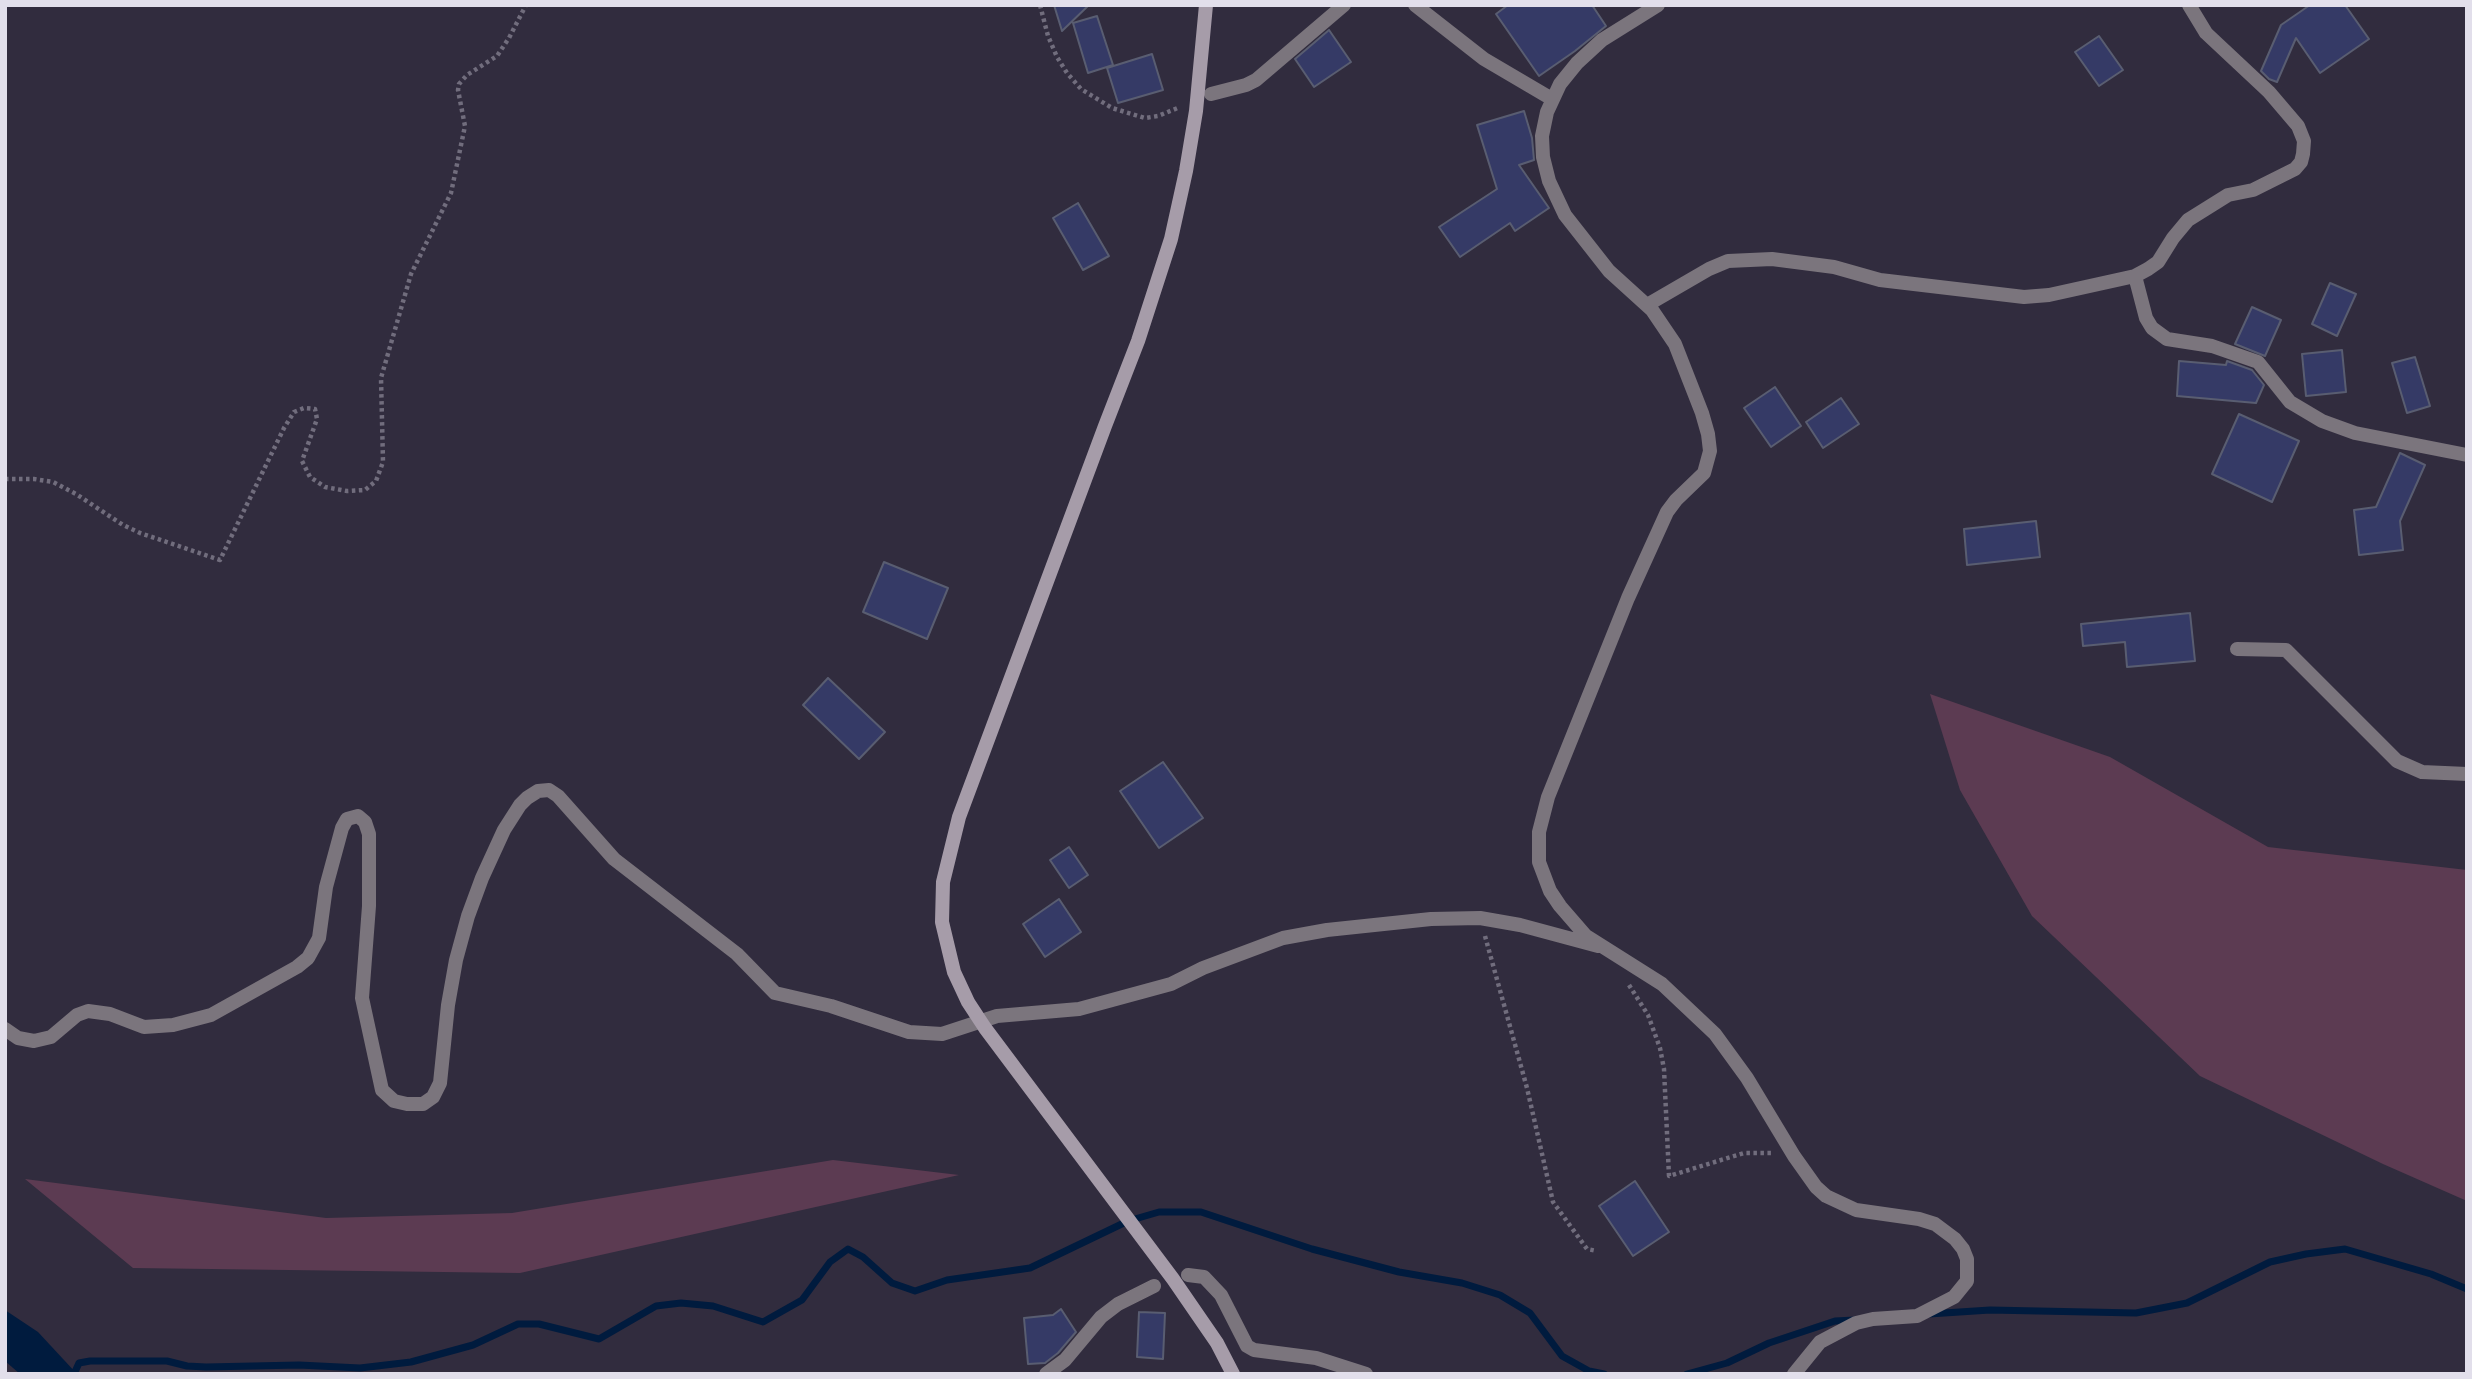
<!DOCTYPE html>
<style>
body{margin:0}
#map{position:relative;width:2472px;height:1379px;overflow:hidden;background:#312c3e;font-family:Quicksand,sans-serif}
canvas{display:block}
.frame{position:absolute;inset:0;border:7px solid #e2dfeb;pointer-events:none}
</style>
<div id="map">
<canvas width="2472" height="1379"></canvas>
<div class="frame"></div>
</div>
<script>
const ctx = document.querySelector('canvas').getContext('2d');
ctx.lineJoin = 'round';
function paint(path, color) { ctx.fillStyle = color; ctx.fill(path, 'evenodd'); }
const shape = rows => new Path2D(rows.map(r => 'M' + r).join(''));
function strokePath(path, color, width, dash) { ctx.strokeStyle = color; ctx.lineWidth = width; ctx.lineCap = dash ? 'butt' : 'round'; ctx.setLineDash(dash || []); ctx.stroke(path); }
const green = shape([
 [1930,694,2110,757,2268,847,2467,870,2467,1201,2383,1164,2200,1076,2032,916,1960,790],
 [833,1160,959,1175,520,1273,133,1268,25,1179,326,1218,512,1213]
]);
const water = shape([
 [5,1310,38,1332,77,1374,20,1374,5,1361]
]);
const stream = shape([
 [1929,1314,1990,1310,2136,1313,2187,1303,2270,1262,2306,1254,2345,1249,2431,1274,2467,1289],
 [74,1374,79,1363,90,1361,167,1361,187,1366,206,1367,299,1365,360,1368,411,1362,473,1345,518,1324,539,1324,599,1339,656,1306,681,1303,713,1306,763,1322,802,1300,830,1262,848,1249,863,1257,892,1283,915,1291,947,1280,1030,1268,1128,1221,1159,1212,1201,1212,1312,1249,1399,1272,1462,1283,1500,1295,1530,1313,1562,1356,1589,1371,1604,1374],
 [1687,1374,1727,1363,1769,1343,1835,1321,1855,1320]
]);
const building = shape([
 [1054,5,1089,5,1062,31,1054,5],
 [1508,5,1592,5,1606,26,1575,51,1539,76,1496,14,1508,5],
 [2310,5,2345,5,2369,39,2320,73,2296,38,2277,82,2269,79,2261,71,2281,25,2310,5],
 [1097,16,1113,65,1088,73,1073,23,1097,16],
 [1329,30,1351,62,1314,87,1295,59,1329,30],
 [2099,36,2123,70,2099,86,2075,52,2099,36],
 [1152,54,1163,90,1118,103,1107,68,1152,54],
 [1524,111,1532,138,1534,160,1519,165,1549,208,1515,231,1510,223,1460,257,1439,227,1497,189,1477,125,1524,111],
 [1078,203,1109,256,1083,270,1053,218,1078,203],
 [2330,283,2356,294,2337,336,2312,324,2330,283],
 [2252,307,2281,320,2265,356,2235,344,2252,307],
 [2342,350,2346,392,2306,396,2302,354,2342,350],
 [2415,357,2430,406,2407,413,2392,363,2415,357],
 [2179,361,2226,365,2227,361,2252,370,2264,385,2256,403,2177,396,2179,361],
 [1775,387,1801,426,1771,447,1744,408,1775,387],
 [1841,398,1859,424,1823,448,1806,422,1841,398],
 [2239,414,2299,441,2272,502,2212,474,2239,414],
 [2400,453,2425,465,2400,521,2403,550,2359,555,2354,510,2376,507,2400,453],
 [2036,521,2040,557,1967,565,1964,529,2036,521],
 [884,562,948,588,927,639,863,612,884,562],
 [2190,613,2195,661,2127,667,2125,642,2083,646,2081,624,2190,613],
 [828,678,885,732,859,759,803,705,828,678],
 [1163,762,1203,818,1159,848,1120,791,1163,762],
 [1069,847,1088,875,1069,888,1050,860,1069,847],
 [1059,899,1081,932,1045,957,1023,924,1059,899],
 [1635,1181,1669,1232,1633,1256,1599,1206,1635,1181],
 [1061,1309,1076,1332,1058,1353,1045,1363,1028,1364,1024,1318,1053,1315,1061,1309],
 [1139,1312,1165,1313,1163,1359,1137,1357,1139,1312]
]);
const path = shape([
 [1040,5,1048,36,1057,57,1067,73,1081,89,1112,108,1145,118,1158,116,1180,107],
 [5,479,34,479,53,482,76,494,123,525,140,533,220,560,284,428,294,412,304,408,315,409,317,419,302,461,310,477,325,487,347,491,365,490,376,481,383,462,381,378,411,274,451,193,465,126,458,90,459,84,467,75,497,56,509,38,526,5],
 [1485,936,1527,1088,1553,1202,1587,1249,1597,1251],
 [1629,985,1648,1015,1660,1048,1664,1069,1669,1176,1744,1153,1772,1153]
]);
const street = shape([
 [1415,5,1484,59,1552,99],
 [1658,5,1602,40,1577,63,1560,84,1547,112,1542,136,1543,157,1549,181,1565,215,1609,271,1652,310,1675,344,1702,413,1708,434,1710,451,1704,473,1676,500,1667,512,1628,598,1548,797,1539,832,1539,862,1550,891,1560,906,1586,936,1662,984,1715,1034,1747,1078,1794,1156,1816,1187,1826,1196,1856,1210,1919,1219,1935,1224,1955,1239,1963,1249,1967,1259,1967,1281,1954,1297,1917,1316,1873,1319,1856,1323,1820,1342,1794,1374],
 [1211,94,1246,85,1256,80,1344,5],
 [2135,276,2146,318,2152,328,2167,339,2212,346,2258,362,2290,402,2322,421,2355,433,2467,455],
 [1647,305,1709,269,1728,261,1772,259,1834,267,1880,280,2024,297,2049,295,2135,276,2148,269,2158,262,2173,238,2188,220,2228,195,2253,190,2295,169,2301,162,2303,154,2304,141,2298,126,2269,92,2206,33,2189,5],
 [2237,649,2286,650,2397,761,2422,772,2467,774],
 [5,1029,18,1038,34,1041,51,1037,77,1015,88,1011,110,1014,144,1027,173,1025,211,1015,297,967,308,958,319,938,326,887,342,828,347,819,358,816,365,822,369,834,369,906,362,998,382,1090,394,1101,407,1104,423,1104,433,1097,440,1083,448,1005,456,960,468,916,482,878,504,830,520,805,527,798,538,791,549,790,558,796,614,859,737,954,775,993,831,1006,909,1032,942,1034,997,1016,1079,1009,1171,984,1203,968,1283,938,1327,930,1431,919,1480,918,1520,925,1598,946],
 [1188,1275,1204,1277,1221,1295,1247,1346,1254,1350,1316,1358,1366,1374],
 [1046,1374,1065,1360,1101,1317,1118,1304,1154,1286]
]);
const secondary = shape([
 [1206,5,1196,111,1186,171,1171,239,1138,341,1105,426,959,817,943,882,942,922,954,972,968,1002,985,1028,1173,1279,1217,1343,1233,1374]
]);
paint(green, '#5c3b52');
paint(water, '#001b3e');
strokePath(stream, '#001b3e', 7);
paint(building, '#353a66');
strokePath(building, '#595d71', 2);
strokePath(path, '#716d7d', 4.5, [3.5, 3.5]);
strokePath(street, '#7b757d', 14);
strokePath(secondary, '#a69ca9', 14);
</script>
